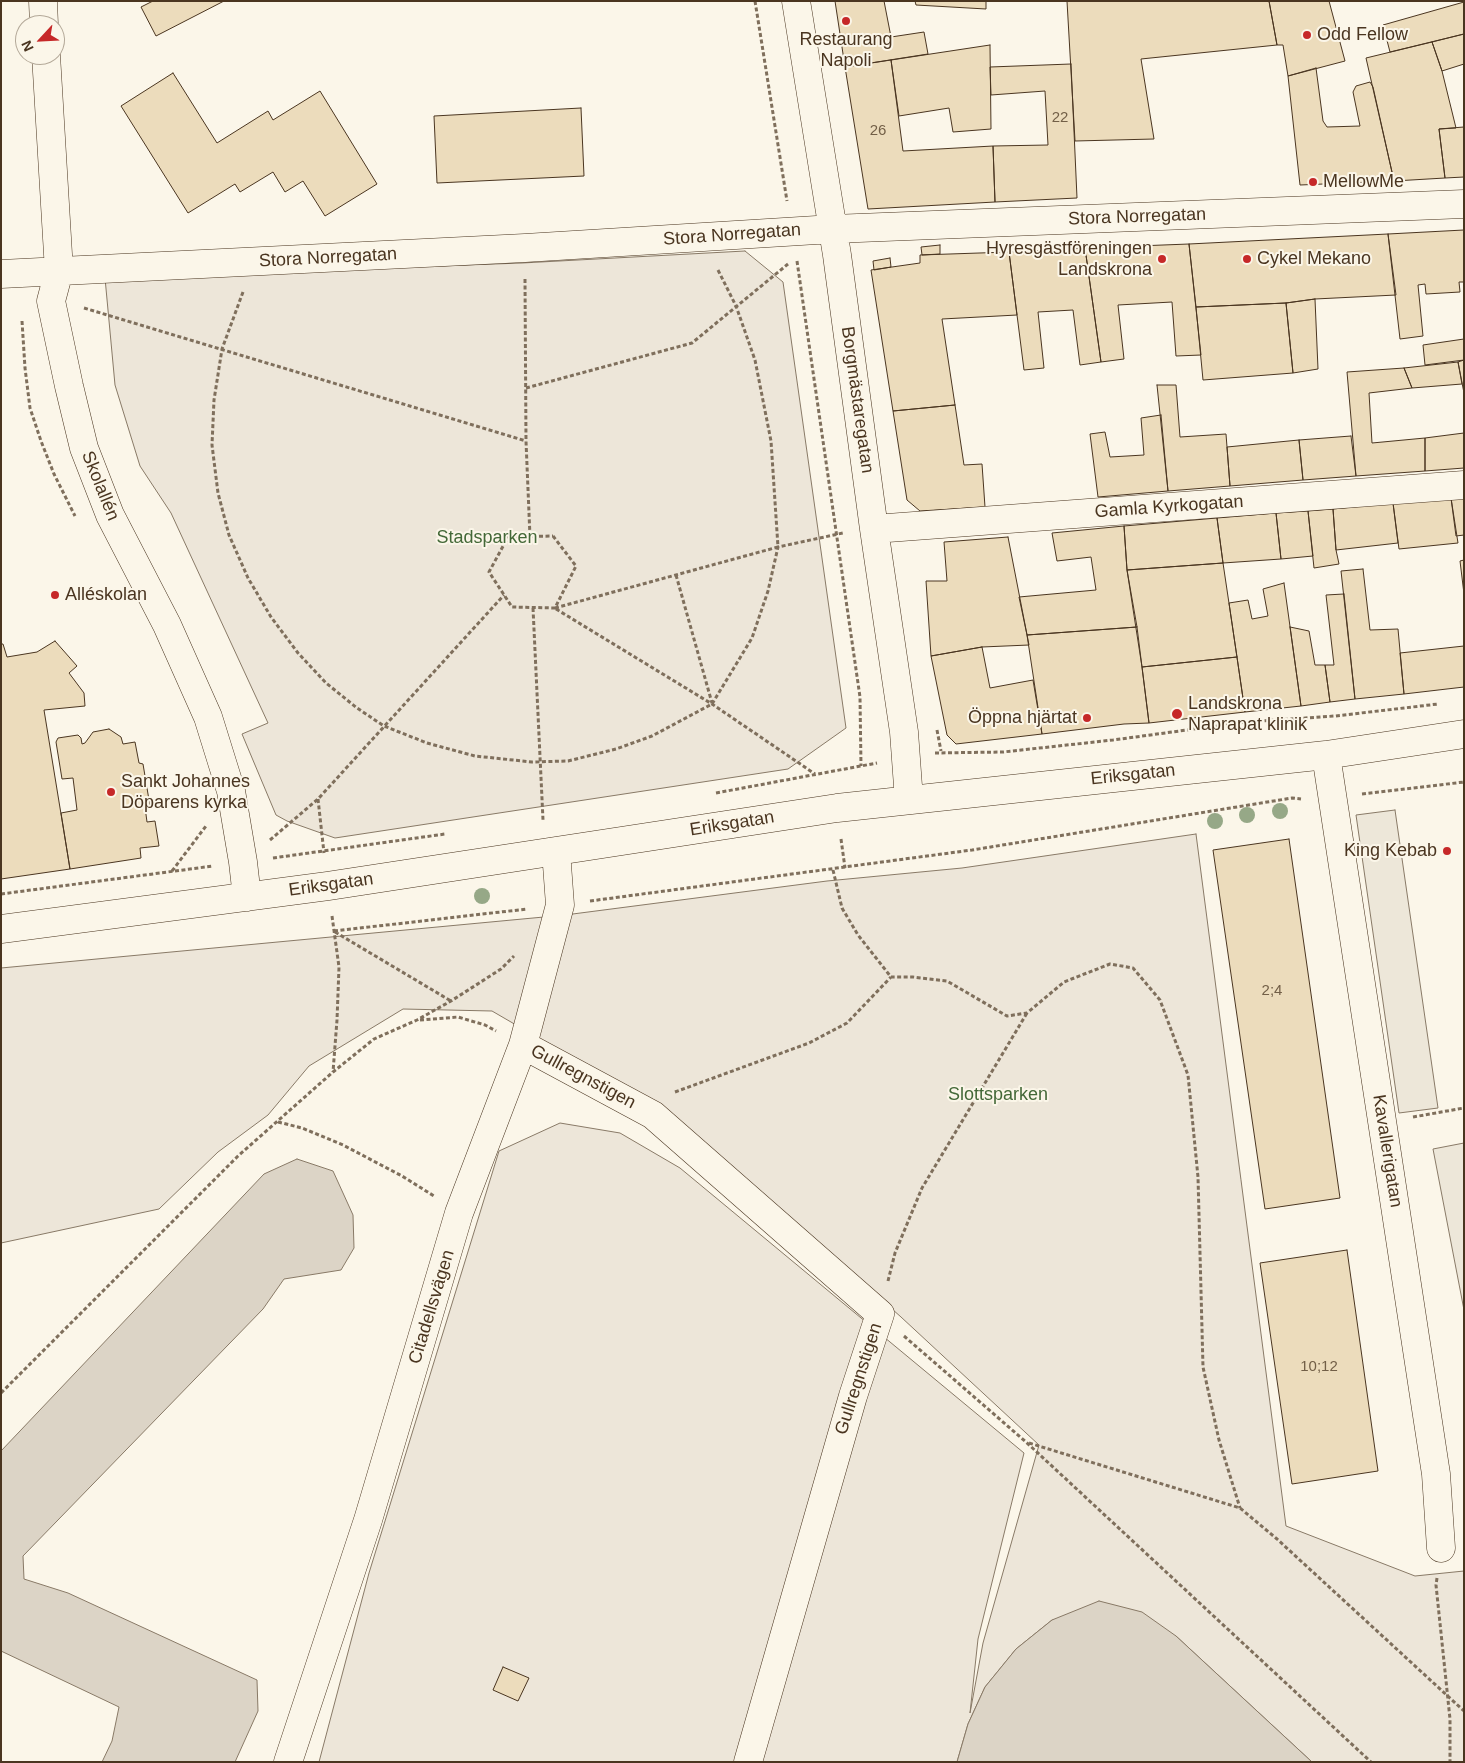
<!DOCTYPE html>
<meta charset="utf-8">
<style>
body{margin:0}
#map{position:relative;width:1465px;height:1763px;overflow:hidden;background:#fbf6e9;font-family:Helvetica,sans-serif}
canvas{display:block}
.frame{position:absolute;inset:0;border:2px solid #4a3520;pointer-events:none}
.north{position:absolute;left:15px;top:15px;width:50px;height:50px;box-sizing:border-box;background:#fbf6e9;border:1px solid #b4a999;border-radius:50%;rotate:245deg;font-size:14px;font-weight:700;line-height:20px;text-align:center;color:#4a3520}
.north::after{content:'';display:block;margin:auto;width:18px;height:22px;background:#c62828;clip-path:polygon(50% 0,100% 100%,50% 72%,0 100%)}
</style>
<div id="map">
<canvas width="1465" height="1763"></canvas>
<div class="frame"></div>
<div class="north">N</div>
</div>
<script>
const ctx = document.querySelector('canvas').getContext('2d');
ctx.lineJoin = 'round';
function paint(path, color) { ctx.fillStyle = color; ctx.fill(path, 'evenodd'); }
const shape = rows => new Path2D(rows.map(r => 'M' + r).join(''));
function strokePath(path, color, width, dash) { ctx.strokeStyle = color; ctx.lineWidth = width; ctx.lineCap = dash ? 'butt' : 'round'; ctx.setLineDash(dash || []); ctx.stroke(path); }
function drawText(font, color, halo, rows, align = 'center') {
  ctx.font = font + ' Helvetica,sans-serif'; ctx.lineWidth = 4; ctx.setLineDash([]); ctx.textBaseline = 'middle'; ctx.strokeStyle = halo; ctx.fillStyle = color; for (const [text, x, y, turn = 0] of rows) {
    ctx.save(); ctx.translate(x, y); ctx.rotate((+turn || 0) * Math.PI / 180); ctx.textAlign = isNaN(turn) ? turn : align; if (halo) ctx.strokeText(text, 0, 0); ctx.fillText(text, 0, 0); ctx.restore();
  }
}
const green = shape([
 [745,251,783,282,846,728,788,769,335,838,287,821,276,815,242,734,268,723,171,513,140,466,115,385,105,278,522,263,745,251],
 [1196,834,1286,1526,1415,1576,1464,1571,1464,1762,1312,1762,1176,1636,1052,1620,1016,1649,985,1687,968,1724,957,1762,319,1762,369,1573,499,1151,560,1123,620,1133,680,1168,1024,1453,978,1639,970,1713,983,1643,1039,1445,901,1317,678,1119,492,1011,403,1009,309,1066,268,1115,218,1152,159,1209,1,1243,1,968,565,915,827,881,962,868,1196,834]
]);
const parking = shape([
 [1395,810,1438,1108,1399,1113,1356,815,1395,810],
 [1464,1143,1464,1310,1433,1149,1464,1143]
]);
const water = shape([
 [297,1159,333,1171,353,1215,354,1248,341,1270,284,1279,263,1309,23,1556,24,1579,68,1593,257,1680,258,1711,235,1762,102,1762,112,1741,119,1707,1,1651,1,1451,264,1174,297,1159],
 [1099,1601,1142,1612,1176,1636,1312,1762,957,1762,968,1724,985,1687,1016,1649,1052,1620,1099,1601]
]);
const building = shape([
 [153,1,224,1,156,36,141,7,153,1],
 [835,1,884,1,891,37,924,32,928,54,845,67,835,1],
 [915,1,986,1,986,9,916,5,915,1],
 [1067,1,1269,1,1277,45,1141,59,1154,139,1075,141,1067,1],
 [1269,1,1329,1,1345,61,1288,76,1283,45,1277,45,1269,1],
 [1464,2,1464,34,1390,52,1383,25,1464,2],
 [1464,34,1464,64,1442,71,1432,42,1464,34],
 [1432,42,1442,71,1456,128,1439,129,1445,178,1394,181,1366,58,1432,42],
 [990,45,991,129,953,132,949,108,899,116,891,60,990,45],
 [891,60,903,151,993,146,995,202,868,209,845,67,891,60],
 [1071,64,1077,198,995,202,993,146,1048,145,1045,91,991,95,990,67,1071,64],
 [1316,68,1323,121,1327,127,1360,126,1353,92,1356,86,1370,82,1373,87,1394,181,1300,185,1288,76,1316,68],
 [173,73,217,143,268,111,273,120,320,91,377,184,325,216,303,181,285,192,273,172,240,192,235,184,188,213,121,106,173,73],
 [581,108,584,176,437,183,434,116,581,108],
 [1464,127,1464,177,1445,178,1439,129,1464,127],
 [1464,230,1464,282,1459,282,1460,292,1426,294,1425,284,1418,285,1423,336,1400,339,1388,234,1464,230],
 [1388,234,1396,295,1315,299,1286,303,1196,307,1189,244,1388,234],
 [1189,244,1201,355,1176,356,1172,302,1118,305,1124,359,1101,362,1085,248,1189,244],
 [940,245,940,254,922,255,921,247,940,245],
 [1085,248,1101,362,1080,365,1073,310,1038,312,1044,368,1024,370,1009,252,1085,248],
 [1009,252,1017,315,942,319,955,405,893,411,871,270,920,263,920,255,1009,252],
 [890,258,891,267,874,270,873,261,890,258],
 [1315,299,1318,369,1293,373,1286,303,1315,299],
 [1286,303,1293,373,1203,380,1196,307,1286,303],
 [1464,339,1464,360,1425,365,1423,345,1464,339],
 [1464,360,1464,393,1458,362,1464,360],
 [1458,362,1462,384,1412,388,1404,368,1458,362],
 [1404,368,1412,388,1369,393,1372,443,1425,438,1425,471,1356,476,1347,372,1404,368],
 [1157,385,1176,385,1180,437,1226,434,1230,486,1168,491,1157,385],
 [955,405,964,465,982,464,985,507,920,511,907,500,893,411,955,405],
 [1161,415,1168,491,1098,497,1090,434,1105,432,1110,457,1144,455,1141,418,1161,415],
 [1464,433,1464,468,1425,471,1425,438,1464,433],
 [1351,436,1356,476,1303,480,1299,440,1351,436],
 [1299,440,1303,480,1230,486,1227,447,1299,440],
 [1464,497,1464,535,1456,536,1451,498,1464,497],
 [1451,498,1458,543,1399,549,1393,503,1451,498],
 [1393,503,1398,543,1336,550,1333,509,1393,503],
 [1333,509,1336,550,1339,564,1314,568,1308,511,1333,509],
 [1308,511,1313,556,1281,559,1276,513,1308,511],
 [1276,513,1281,559,1223,563,1217,518,1276,513],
 [1217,518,1223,563,1127,570,1124,526,1217,518],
 [1124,526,1127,570,1137,627,1027,635,1019,597,1096,590,1091,557,1057,561,1052,533,1124,526],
 [1008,537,1029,645,982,647,931,656,926,581,947,581,944,542,1008,537],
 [1464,560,1464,594,1460,561,1464,560],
 [1223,563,1237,657,1142,667,1127,570,1223,563],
 [1363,569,1370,630,1398,629,1404,694,1355,699,1341,571,1363,569],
 [1284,583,1301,706,1245,712,1229,603,1248,600,1252,619,1268,616,1263,589,1284,583],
 [1344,594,1355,699,1330,702,1325,665,1334,665,1326,595,1344,594],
 [1137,627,1149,723,1124,724,1042,734,1027,635,1137,627],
 [1290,627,1309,631,1315,665,1325,665,1330,702,1301,706,1290,627],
 [55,641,77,666,69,673,84,693,85,706,44,710,70,869,1,879,1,644,3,644,7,657,37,652,55,641],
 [1464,646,1464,687,1404,694,1400,653,1464,646],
 [982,647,990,688,1033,680,1042,734,956,744,947,735,931,656,982,647],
 [1237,657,1245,712,1149,723,1142,667,1237,657],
 [109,729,121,737,123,744,135,742,139,763,143,764,150,806,145,807,147,822,155,821,159,846,140,848,141,858,70,869,61,813,77,810,73,778,62,779,56,742,58,738,78,735,81,738,82,744,85,743,93,732,109,729],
 [1289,839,1340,1198,1265,1209,1213,850,1289,839],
 [1347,1250,1378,1471,1292,1484,1260,1263,1347,1250],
 [503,1667,529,1678,518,1701,493,1690,503,1667]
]);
const path = shape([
 [755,1,787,201],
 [797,261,860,697,861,766],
 [525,279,526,441,530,537],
 [243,292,222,349,214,400,212,445,218,493,229,535,248,578,271,617,298,653,326,683,357,708,384,726,427,743,475,756,532,762,568,761,616,749,652,736,712,704,752,638,768,591,778,547,843,533],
 [84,308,526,441],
 [22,321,25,368,30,408,41,441,54,474,75,516],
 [526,388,692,343,788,264],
 [553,536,576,566,555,608,512,607,489,572,508,537,553,536],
 [676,575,712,703],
 [533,608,543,820],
 [555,608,778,547,771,441,755,360,736,306,717,268],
 [556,609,712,704,815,774],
 [937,730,941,751],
 [935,753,1003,752,1113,740,1246,722,1335,716,1438,704],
 [716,793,877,763],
 [1362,794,1464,782],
 [318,799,324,853],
 [841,839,845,868],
 [270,840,318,799,504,595],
 [273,858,445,834],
 [833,870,842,908,858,935,891,977,913,977,947,981,1007,1016,1027,1013,1064,982,1110,964,1133,968,1160,1000,1188,1075,1198,1177,1203,1367,1219,1440,1240,1508],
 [172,871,206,826],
 [1,894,213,866],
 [590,901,972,850,1292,798,1301,799],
 [332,916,339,967,337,1020,333,1072],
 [334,931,527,909],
 [335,932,451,1001],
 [420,1020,458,1017,485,1025,496,1031],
 [675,1092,809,1043,847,1023,891,977],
 [1413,1117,1464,1108],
 [278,1122,302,1128,343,1145,402,1176,434,1196],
 [888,1281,895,1253,922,1188,1027,1013],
 [904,1336,1026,1442,1371,1762],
 [1,1393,238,1156,333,1072,374,1039,417,1020,451,1001,501,969,514,956],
 [1029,1443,1240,1508,1277,1539,1464,1711],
 [1437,1578,1436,1585,1450,1719,1450,1762]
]);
const minor = shape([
 [43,1,44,25],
 [796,1,837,255,874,529,904,732,909,800],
 [46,55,59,271,51,301,69,386,84,448,110,515,167,625,208,717,231,791,243,862,247,897],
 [1,274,525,248,833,229,1464,204],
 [874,529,1464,485],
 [1326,755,1436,1474,1441,1548],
 [1,929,328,886,837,808,1326,755,1464,734],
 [523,1045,653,1115,880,1314,853,1396,748,1762],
 [288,1762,368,1520,459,1213,523,1045,560,905,556,851]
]);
const trees = [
 [1280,811],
 [1247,815],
 [1215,821],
 [482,896]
];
const markers = [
 [846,21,5,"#c62828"],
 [1307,35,5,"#c62828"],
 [1313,182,5,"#c62828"],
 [1162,259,5,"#c62828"],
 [1247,259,5,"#c62828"],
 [55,595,5,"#c62828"],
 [1177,714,6,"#c62828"],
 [1087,718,5,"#c62828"],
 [111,792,5,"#c62828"],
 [1447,851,5,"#c62828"]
];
const numberNames = [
 ["22",1060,118],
 ["26",878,131],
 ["2;4",1272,991],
 ["10;12",1319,1367]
];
const poiNames = [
 ["Odd Fellow",1317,35],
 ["Restaurang",846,40,"center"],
 ["Napoli",846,61,"center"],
 ["MellowMe",1323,182],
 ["Hyresgästföreningen",1152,249,"right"],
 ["Landskrona",1152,270,"right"],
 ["Cykel Mekano",1257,259],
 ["Alléskolan",65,595],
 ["Landskrona",1188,704],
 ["Naprapat klinik",1188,725],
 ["Öppna hjärtat",1077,718,"right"],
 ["Sankt Johannes",121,782],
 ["Döparens kyrka",121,803],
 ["King Kebab",1437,851,"right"]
];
const streetNames = [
 ["Stora Norregatan",1137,217,-2],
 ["Stora Norregatan",732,235,-4],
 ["Stora Norregatan",328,258,-3],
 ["Borgmästaregatan",857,400,82],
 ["Skolallén",100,486,68],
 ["Gamla Kyrkogatan",1169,507,-4],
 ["Eriksgatan",1133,775,-6],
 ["Eriksgatan",732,824,-9],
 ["Eriksgatan",331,885,-8],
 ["Gullregnstigen",583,1077,28],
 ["Kavallerigatan",1387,1151,81],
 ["Citadellsvägen",432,1307,-73],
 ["Gullregnstigen",859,1379,-72]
];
const parkNames = [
 ["Stadsparken",487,538],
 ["Slottsparken",998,1095]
];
paint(green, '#ede6d9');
strokePath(green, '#887966', 1);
paint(parking, '#ede7d9');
strokePath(parking, '#887966', 1);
paint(water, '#dcd4c6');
strokePath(water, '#887966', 1);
paint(building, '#ecdcbc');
strokePath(building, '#4a3520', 1);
strokePath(minor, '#4a3520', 29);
strokePath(path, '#7f6f5c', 3, [4, 2.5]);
strokePath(minor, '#fbf6e9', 28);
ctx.fillStyle = '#96a887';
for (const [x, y] of trees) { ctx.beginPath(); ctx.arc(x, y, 8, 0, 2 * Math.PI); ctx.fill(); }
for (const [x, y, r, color] of markers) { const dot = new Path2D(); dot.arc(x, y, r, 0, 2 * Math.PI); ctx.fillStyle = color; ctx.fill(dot); strokePath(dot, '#fbf6e9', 2); }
drawText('15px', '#725f47', null, numberNames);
drawText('18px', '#4a3520', '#fbf6e9', poiNames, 'left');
drawText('18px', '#4a3520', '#fbf6e9', streetNames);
drawText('18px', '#436837', '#fbf6e9', parkNames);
</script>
